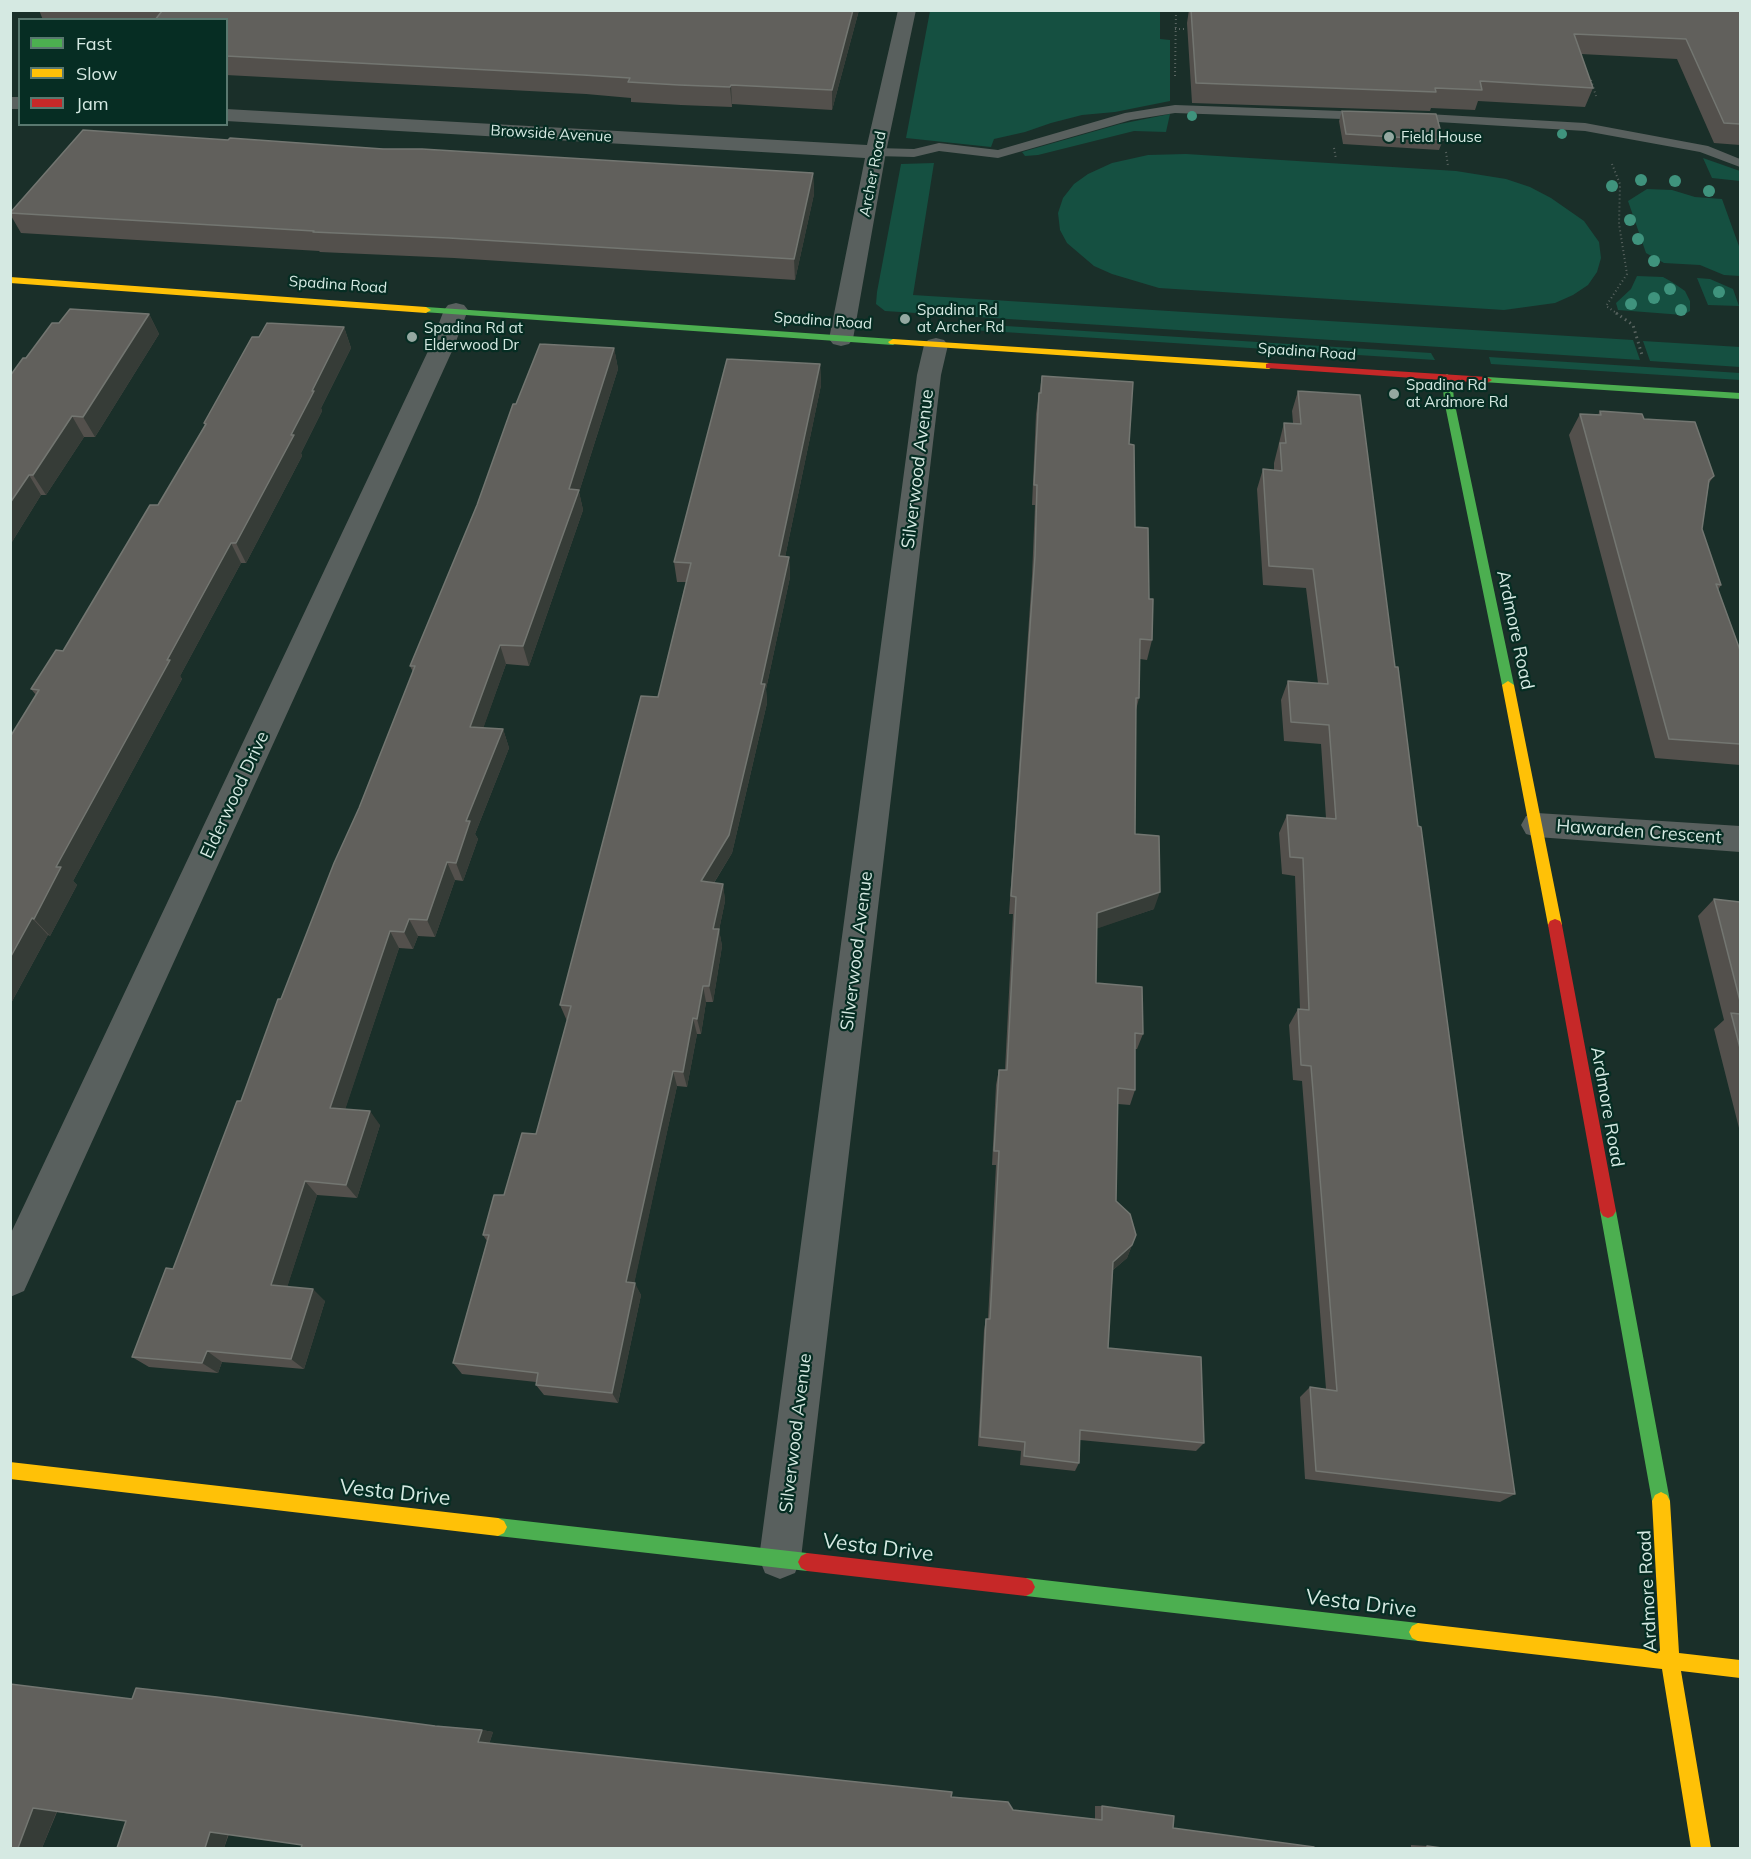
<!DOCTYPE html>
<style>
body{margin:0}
#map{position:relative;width:1751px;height:1859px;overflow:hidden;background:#1a2f29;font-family:Mulish,sans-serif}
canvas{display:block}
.frame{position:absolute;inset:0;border:12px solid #d5e9e2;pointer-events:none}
.legend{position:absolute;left:18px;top:18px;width:210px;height:108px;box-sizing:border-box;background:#062d23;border:2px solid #59786f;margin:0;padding:8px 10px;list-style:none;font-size:18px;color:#d5e9e2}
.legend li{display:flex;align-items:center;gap:12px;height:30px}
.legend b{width:30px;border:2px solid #59786f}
</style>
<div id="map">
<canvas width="1751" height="1859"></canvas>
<div class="frame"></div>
<ul class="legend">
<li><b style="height:8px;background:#4caf50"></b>Fast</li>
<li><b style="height:8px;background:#ffc107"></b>Slow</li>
<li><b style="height:8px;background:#c62828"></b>Jam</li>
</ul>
</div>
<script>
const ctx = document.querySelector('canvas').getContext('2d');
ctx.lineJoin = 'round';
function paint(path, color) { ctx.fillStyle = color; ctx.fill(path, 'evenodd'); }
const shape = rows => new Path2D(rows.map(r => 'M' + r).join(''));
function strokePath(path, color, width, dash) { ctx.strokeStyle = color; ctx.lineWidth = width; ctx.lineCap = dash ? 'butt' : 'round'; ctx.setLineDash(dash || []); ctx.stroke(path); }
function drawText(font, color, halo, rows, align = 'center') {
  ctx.font = font + ' Mulish,sans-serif'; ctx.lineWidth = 4.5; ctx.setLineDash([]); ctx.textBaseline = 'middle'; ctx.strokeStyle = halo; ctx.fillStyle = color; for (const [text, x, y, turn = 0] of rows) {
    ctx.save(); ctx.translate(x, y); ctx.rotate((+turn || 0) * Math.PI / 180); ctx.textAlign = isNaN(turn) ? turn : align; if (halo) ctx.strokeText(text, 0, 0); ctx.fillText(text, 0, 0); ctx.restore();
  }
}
const green = shape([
 [930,11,1160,11,1160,39,1170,40,1170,101,1115,112,1082,115,1051,123,1025,132,994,139,991,147,906,138],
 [1170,114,1166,132,1134,131,1038,155,1025,156,1022,152,1120,124],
 [1186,154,1456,171,1506,179,1530,187,1551,198,1584,221,1599,242,1601,258,1597,272,1588,285,1573,295,1555,303,1504,310,1159,288,1112,274,1094,266,1067,243,1060,230,1058,213,1063,198,1074,184,1088,174,1112,163,1148,155],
 [1703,158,1740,171,1740,181,1712,178],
 [934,163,913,295,1633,340,1640,360,885,311,876,304,877,292,901,164],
 [1647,189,1672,190,1695,197,1722,199,1740,249,1740,276,1724,275,1700,265,1664,263,1646,253,1628,201],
 [1637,276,1663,277,1672,282,1685,291,1690,301,1690,311,1683,315,1618,310,1616,303,1631,289],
 [1697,278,1710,279,1733,289,1739,306,1708,305],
 [943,322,1431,353,1435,360,942,328],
 [1643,341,1740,347,1740,367,1650,361],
 [1489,357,1740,373,1740,380,1491,364]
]);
const pathFar1 = shape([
 [1175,29,1187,29],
 [1175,76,1176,10],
 [1591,80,1596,96],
 [1334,148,1336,159],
 [1446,152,1448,166],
 [1612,164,1620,184,1619,224,1627,274,1606,306,1618,314]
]);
const path = shape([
 [1616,313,1633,325,1642,355]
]);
const lane = shape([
 [1175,105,1370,112,1376,116,1370,120,1175,113,1131,120,998,158,939,151,914,157,876,156,869,152,876,148,914,149,939,143,998,150,1125,113,1175,105],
 [1410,113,1585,123,1708,146,1740,159,1740,167,1700,152,1585,131,1405,120,1404,117,1405,114,1410,113]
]);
const street = shape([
 [898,10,916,10,886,152,853,339,849,344,841,346,833,344,829,339,865,158,226,121,226,109,867,145,898,10],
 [10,97,20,97,20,109,10,109,10,97],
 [456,303,464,305,468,310,453,349,24,1291,10,1297,10,1235,429,349,444,310,448,305,456,303],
 [936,338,944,340,948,345,941,375,801,1558,795,1573,780,1579,765,1573,759,1558,917,375,924,345,928,340,936,338],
 [1537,813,1740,826,1740,852,1537,837,1526,834,1521,825,1526,816,1537,813]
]);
const fast = shape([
 [426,307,893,339,898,342,893,345,423,312,421,310,426,307],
 [1447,374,1452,377,1454,400,1514,685,1508,689,1502,685,1444,400,1442,377,1447,374],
 [1487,377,1740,393,1740,399,1483,382,1482,380,1487,377],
 [1608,1204,1613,1206,1616,1211,1670,1501,1667,1507,1661,1510,1655,1507,1652,1501,1600,1211,1603,1206,1608,1204],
 [498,1518,807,1553,813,1556,816,1562,813,1568,807,1571,498,1536,492,1533,489,1527,492,1521,498,1518],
 [1026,1578,1418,1623,1424,1626,1427,1632,1424,1638,1418,1641,1026,1596,1020,1593,1017,1587,1020,1581,1026,1578]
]);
const slow = shape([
 [10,277,426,307,431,310,426,313,10,283,10,277],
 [893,339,1269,363,1274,366,1269,369,890,344,888,342,893,339],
 [1508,681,1514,685,1562,925,1560,929,1555,931,1550,929,1548,925,1502,685,1508,681],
 [10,1462,498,1518,504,1521,507,1527,504,1533,498,1536,10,1479,10,1462],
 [1661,1492,1667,1495,1670,1501,1679,1653,1740,1660,1740,1678,1681,1671,1711,1848,1691,1848,1662,1669,1418,1641,1412,1638,1409,1632,1412,1626,1418,1623,1660,1651,1652,1501,1655,1495,1661,1492]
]);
const jam = shape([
 [1269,363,1487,377,1492,380,1487,383,1266,368,1266,364,1269,363],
 [1555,919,1560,921,1562,925,1616,1211,1613,1216,1608,1218,1603,1216,1600,1211,1548,925,1550,921,1555,919],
 [807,1553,1026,1578,1032,1581,1035,1587,1032,1593,1026,1596,807,1571,801,1568,798,1562,801,1556,807,1553]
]);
const trees = [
 [1192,116,5],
 [1562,134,5],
 [1641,180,6],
 [1675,181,6],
 [1612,186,6],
 [1709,191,6],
 [1630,220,6],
 [1638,239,6],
 [1654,261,6],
 [1670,289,6],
 [1719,292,6],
 [1654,298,6],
 [1631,304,6],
 [1681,310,6]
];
const wall = shape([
 [39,10,859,10,832,110,732,104,732,107,681,105,631,102,631,98,586,94,226,75,226,20,43,20],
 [1189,10,1740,10,1740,145,1714,143,1677,59,1581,54,1593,88,1585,107,1478,101,1475,110,1431,108,1430,111,1192,103,1187,23],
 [1342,111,1443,140,1439,150,1343,144,1339,121],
 [228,140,813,173,814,194,795,280,454,258,320,252,319,251,21,233,10,214,10,212],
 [149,314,159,334,95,437,84,437,46,495,41,495,10,545,10,376,59,323],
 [344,327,351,348,321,408,322,411,301,453,302,456,246,563,241,563,180,676,182,679,73,881,77,885,50,936,48,935,10,1005,10,737,36,695,31,689,63,651,158,505,205,425,204,423,259,337],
 [614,348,618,369,579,492,583,510,529,666,506,664,483,728,503,729,509,748,475,834,478,839,463,881,455,880,435,937,418,936,413,949,399,948,345,1109,380,1125,357,1198,317,1195,287,1287,325,1301,304,1369,222,1362,218,1373,149,1367,132,1357,173,1269,359,808,413,672,410,666,477,505,516,404],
 [820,364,821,385,785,557,789,557,790,577,766,689,767,703,732,853,714,883,723,884,725,901,719,930,722,946,713,1002,706,1002,701,1034,697,1034,687,1087,677,1086,634,1283,641,1295,618,1403,544,1395,536,1385,536,1382,462,1374,453,1363,487,1241,483,1235,536,1134,567,1021,560,1005,658,697,686,582,677,582,674,562],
 [1042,376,1129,444,1135,527,1149,599,1152,640,1147,660,1140,659,1139,698,1136,710,1135,834,1154,909,1097,928,1096,983,1143,1034,1137,1049,1135,1049,1135,1090,1130,1105,1118,1104,1116,1201,1132,1245,1127,1258,1113,1270,1108,1348,1204,1443,1196,1451,1080,1440,1079,1463,1075,1471,1020,1465,1021,1451,978,1446,984,1330,986,1319,988,1319,996,1165,992,1165,996,1085,999,1070,1005,1070,1013,914,1009,914,1032,576,1035,505,1032,505,1036,414],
 [1298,391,1395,667,1515,1494,1500,1502,1305,1479,1300,1397,1310,1387,1326,1389,1302,1081,1293,1080,1289,1025,1298,1009,1300,1009,1295,876,1282,874,1279,833,1287,815,1326,818,1321,744,1284,741,1281,700,1288,681,1318,683,1306,588,1263,585,1257,489,1263,469,1274,470,1274,463,1284,423,1293,423,1292,411],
 [1600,411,1644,419,1714,476,1709,483,1702,529,1721,585,1718,590,1740,650,1740,765,1655,758,1569,435,1580,414,1598,415],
 [1714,899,1740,902,1740,1132,1714,1029,1724,1020,1698,916],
 [132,1699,482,1730,493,1732,489,1744,951,1797,1013,1810,1095,1819,1095,1806,1102,1806,1173,1828,302,1845,229,1834,224,1848,117,1848,126,1821,57,1812,42,1848,10,1848],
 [1411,1845,1427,1846,1442,1848,1411,1848]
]);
const shadedWall = shape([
 [853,10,859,10,832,110,832,90],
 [731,85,732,104,732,107,730,87],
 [813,173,814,194,795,280,794,259],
 [149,314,159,334,95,437,83,417],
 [344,327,351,348,321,408,322,411,301,453,302,456,246,563,236,543,291,435,312,391],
 [614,348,618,369,579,492,583,510,529,666,523,646,569,489],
 [820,364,821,385,781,576,779,556],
 [72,416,84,437,46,495,33,475],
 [29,475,41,495,10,545,10,503],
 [231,543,241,563,180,676,182,679,73,881,77,885,50,936,34,919,56,867],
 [789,557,790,577,766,689,767,703,732,853,704,899,701,881,761,684],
 [500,645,506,664,477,746,470,727],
 [503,729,509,748,475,834,478,839,463,881,456,863,466,821],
 [447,862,455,880,435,937,427,920],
 [723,884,725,901,719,930,722,946,713,1002,709,986,713,929],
 [1160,892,1154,909,1093,930,1097,913],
 [32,918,48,935,10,1005,10,958],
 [409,919,418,936,413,949,404,932],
 [390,931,399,948,341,1122,330,1108],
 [703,986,706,1002,701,1034,697,1019],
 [693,1018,697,1034,687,1087,683,1072],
 [673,1071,677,1086,632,1294,626,1282],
 [370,1111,380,1125,357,1198,346,1185],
 [305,1181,317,1195,284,1297,271,1285],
 [1132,1245,1127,1258,1108,1274,1113,1262],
 [635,1283,641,1295,618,1403,612,1393],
 [313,1289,325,1301,304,1369,291,1359],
 [207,1351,222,1362,218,1373,202,1363],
 [482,1730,493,1732,489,1744,478,1742],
 [33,1808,58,1808,42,1848,18,1848],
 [229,1831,224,1848,205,1848,210,1832]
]);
const building = shape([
 [154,10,853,10,832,90,731,85,730,87,679,85,628,82,630,78,583,75,226,56,226,20,155,20,162,11,154,10],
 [1191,10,1740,10,1740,124,1724,123,1686,39,1574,34,1593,88,1480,81,1482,90,1435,88,1436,92,1196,83,1191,10],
 [1342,111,1436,114,1443,140,1346,134,1342,111],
 [83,130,228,140,230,138,383,149,422,149,813,173,794,259,449,238,313,232,314,231,10,213,83,130],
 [70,309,149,314,83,417,72,416,33,475,29,475,10,503,10,376,23,358,26,358,52,323,59,323,70,309],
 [267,323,344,327,312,391,314,391,291,435,294,435,236,543,231,543,167,660,170,660,56,867,61,867,34,919,32,918,10,958,10,737,39,690,31,689,56,650,63,651,150,505,158,505,206,424,204,423,252,337,259,337,267,323],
 [540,344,614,348,569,489,579,490,523,646,500,645,470,727,503,729,466,821,470,821,456,863,447,862,427,920,409,919,404,932,390,931,330,1108,370,1111,346,1185,305,1181,271,1285,313,1289,291,1359,207,1351,202,1363,132,1357,166,1268,173,1269,237,1101,241,1101,278,999,281,999,334,863,359,808,415,666,410,666,477,505,513,404,516,404,540,344],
 [727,359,820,364,779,556,789,557,761,684,765,684,729,835,701,881,723,884,713,929,719,929,709,986,703,986,697,1019,693,1018,683,1072,673,1071,626,1282,635,1283,612,1393,536,1385,538,1373,453,1363,489,1235,483,1235,494,1195,504,1195,522,1133,536,1134,571,1006,560,1005,641,696,658,697,691,563,674,562,727,359],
 [1042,376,1133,382,1129,444,1134,445,1135,527,1148,528,1149,599,1153,599,1152,640,1140,639,1139,698,1136,698,1135,834,1159,836,1160,892,1097,913,1096,983,1142,987,1143,1034,1135,1033,1135,1090,1118,1088,1116,1201,1130,1214,1136,1235,1132,1245,1113,1262,1108,1348,1201,1357,1204,1443,1080,1430,1079,1463,1024,1456,1025,1442,980,1437,986,1319,990,1319,999,1151,994,1151,999,1070,1007,1070,1016,897,1011,896,1035,556,1037,485,1034,485,1039,393,1041,393,1042,376],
 [1298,391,1360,395,1395,667,1398,667,1418,826,1421,827,1463,1138,1515,1494,1316,1471,1310,1387,1337,1391,1311,1066,1301,1065,1298,1009,1309,1010,1303,858,1290,857,1287,815,1336,819,1329,725,1291,722,1288,681,1328,684,1313,569,1269,566,1263,469,1282,471,1280,443,1286,443,1284,423,1301,424,1298,391],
 [1600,411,1642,414,1644,419,1695,422,1714,476,1709,480,1702,529,1721,585,1716,584,1740,650,1740,744,1669,739,1580,414,1601,415,1600,411],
 [1714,899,1740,902,1740,1001,1714,899],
 [1731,1013,1740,1014,1740,1048,1731,1013],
 [10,1684,132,1699,136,1688,217,1697,435,1726,482,1730,478,1742,952,1792,951,1797,1008,1802,1013,1810,1102,1820,1102,1806,1174,1816,1173,1828,1314,1847,1314,1848,301,1848,302,1845,210,1832,205,1848,117,1848,126,1821,33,1808,18,1848,10,1848,10,1684],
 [1427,1846,1442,1848,1427,1848,1427,1846]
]);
const markers = [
 [1389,137,6,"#94a8a1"],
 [905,319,6,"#94a8a1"],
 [412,337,6,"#94a8a1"],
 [1394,394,6,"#94a8a1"]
];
const farStreetnames = [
 ["Browside Avenue",551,134,3],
 ["Archer Road",873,174,-79],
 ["Spadina Road",338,285,4],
 ["Spadina Road",823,321,4],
 ["Spadina Road",1307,352,4]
];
const farPoinames = [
 ["Field House",1401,137],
 ["Spadina Rd",917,310],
 ["at Archer Rd",917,327],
 ["Spadina Rd at",424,328],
 ["Elderwood Dr",424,345],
 ["Spadina Rd",1406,385],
 ["at Ardmore Rd",1406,402]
];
const streetNames = [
 ["Silverwood Avenue",918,469,-83],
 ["Ardmore Road",1515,630,78],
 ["Elderwood Drive",235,795,-65],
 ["Hawarden Crescent",1639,832,4],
 ["Silverwood Avenue",857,951,-83],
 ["Ardmore Road",1607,1107,80],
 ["Silverwood Avenue",796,1433,-83],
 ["Ardmore Road",1648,1591,-93]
];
const nearStreetnames = [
 ["Vesta Drive",395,1493,6],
 ["Vesta Drive",878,1548,7],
 ["Vesta Drive",1361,1604,7]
];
paint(green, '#155041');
strokePath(pathFar1, '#596460', 2, [1, 3]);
strokePath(path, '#596460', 3, [1.5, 4]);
paint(lane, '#59605e');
paint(street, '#59605e');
paint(fast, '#4caf50');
paint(slow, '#ffc107');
paint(jam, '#c62828');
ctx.fillStyle = '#3f937d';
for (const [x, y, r] of trees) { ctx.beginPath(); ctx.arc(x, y, r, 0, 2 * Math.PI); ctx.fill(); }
paint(wall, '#53504c');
paint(shadedWall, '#363c37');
paint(building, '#61605c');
strokePath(building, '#737671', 1.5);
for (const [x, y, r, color] of markers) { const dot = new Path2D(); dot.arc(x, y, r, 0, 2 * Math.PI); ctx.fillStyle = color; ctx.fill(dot); strokePath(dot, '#062d23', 2); }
drawText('15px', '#d5e9e2', '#062d23', farStreetnames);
drawText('15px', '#d5e9e2', '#062d23', farPoinames, 'left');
drawText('18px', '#d5e9e2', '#062d23', streetNames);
drawText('21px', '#d5e9e2', '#062d23', nearStreetnames);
</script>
